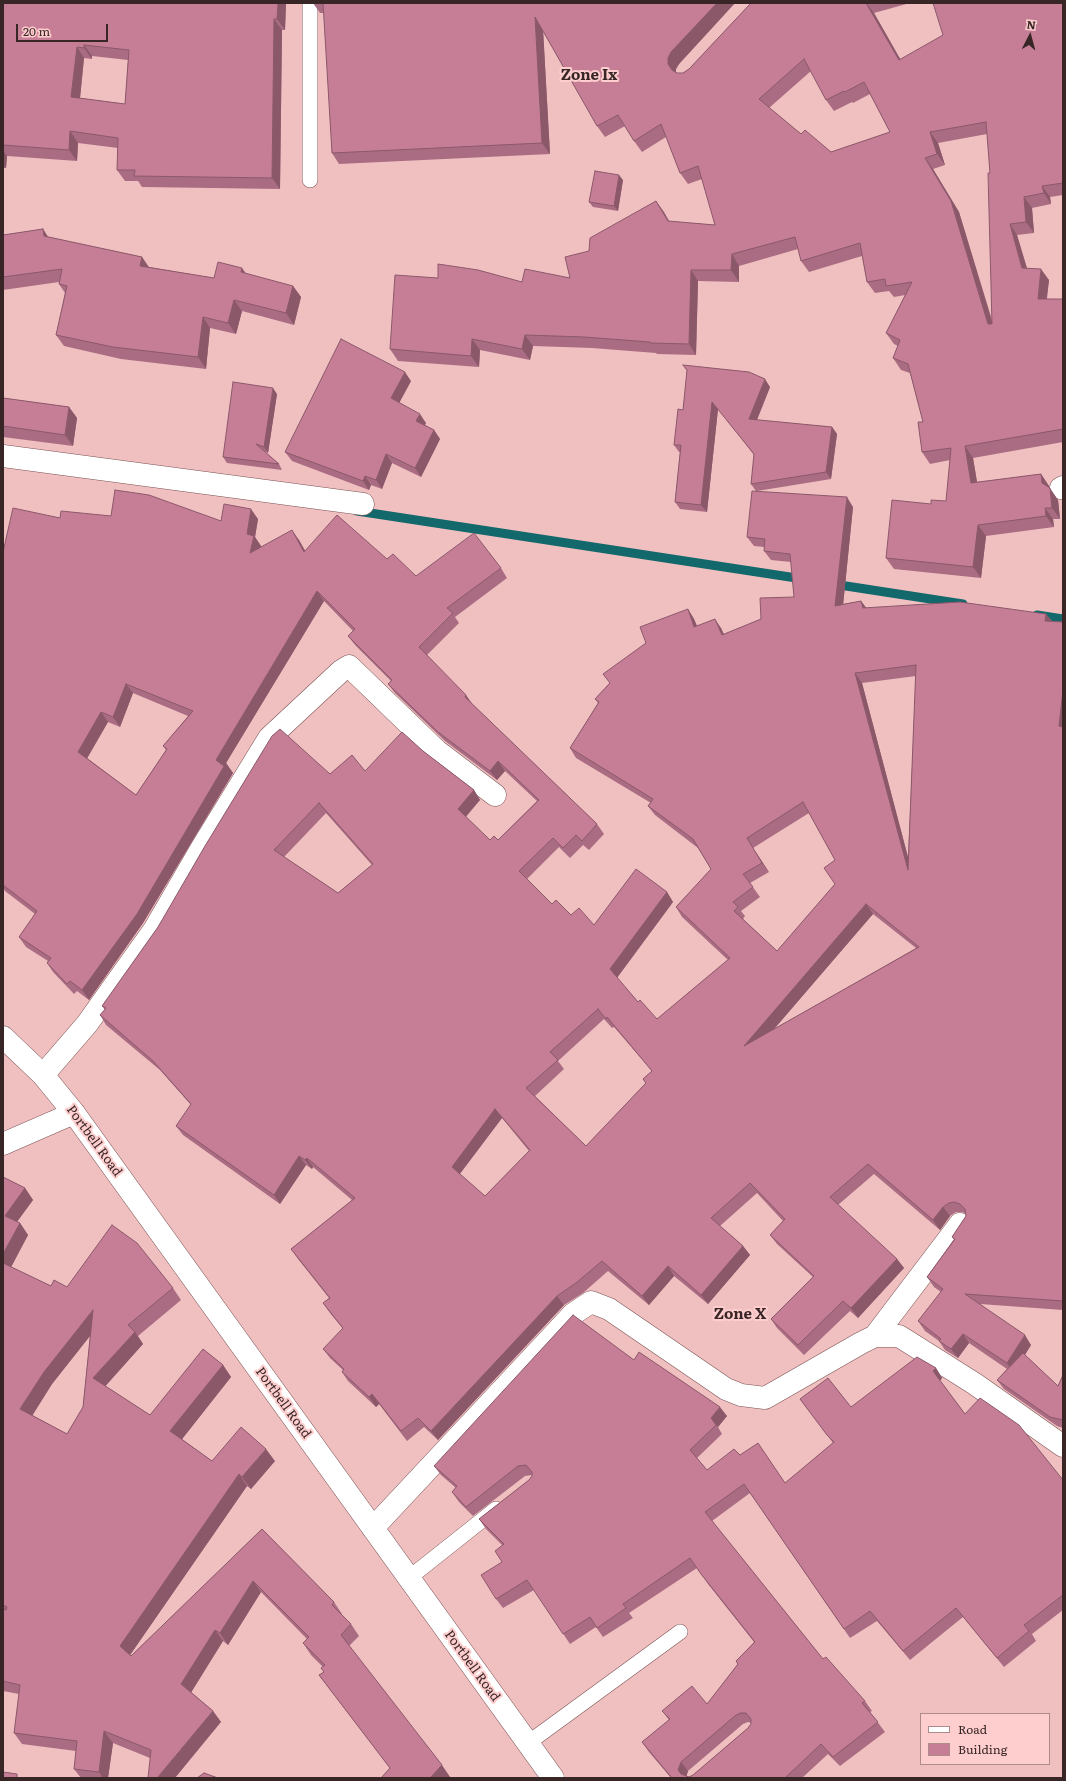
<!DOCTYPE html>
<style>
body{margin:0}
#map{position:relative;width:1066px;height:1781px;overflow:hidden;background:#f0c0c1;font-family:Literata,serif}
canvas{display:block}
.frame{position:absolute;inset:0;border:4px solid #382626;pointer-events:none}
.legend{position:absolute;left:920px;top:1713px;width:130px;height:52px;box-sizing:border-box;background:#fecdce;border:1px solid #af8a8b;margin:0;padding:5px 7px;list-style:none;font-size:12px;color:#382626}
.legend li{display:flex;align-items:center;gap:8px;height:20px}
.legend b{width:20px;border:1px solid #af8a8b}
.north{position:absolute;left:1010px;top:16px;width:40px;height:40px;-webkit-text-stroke:3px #fecdce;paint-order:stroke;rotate:6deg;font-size:11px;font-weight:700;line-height:16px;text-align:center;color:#382626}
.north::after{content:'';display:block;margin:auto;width:14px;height:18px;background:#382626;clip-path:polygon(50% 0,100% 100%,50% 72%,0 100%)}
.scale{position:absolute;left:16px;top:24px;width:92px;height:18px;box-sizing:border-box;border:2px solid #382626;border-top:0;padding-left:5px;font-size:12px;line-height:14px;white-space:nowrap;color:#382626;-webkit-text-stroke:3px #fecdce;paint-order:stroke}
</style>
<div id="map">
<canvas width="1066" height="1781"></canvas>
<div class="frame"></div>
<ul class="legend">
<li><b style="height:5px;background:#fff"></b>Road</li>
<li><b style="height:11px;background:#c67e97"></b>Building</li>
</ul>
<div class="north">N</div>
<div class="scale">20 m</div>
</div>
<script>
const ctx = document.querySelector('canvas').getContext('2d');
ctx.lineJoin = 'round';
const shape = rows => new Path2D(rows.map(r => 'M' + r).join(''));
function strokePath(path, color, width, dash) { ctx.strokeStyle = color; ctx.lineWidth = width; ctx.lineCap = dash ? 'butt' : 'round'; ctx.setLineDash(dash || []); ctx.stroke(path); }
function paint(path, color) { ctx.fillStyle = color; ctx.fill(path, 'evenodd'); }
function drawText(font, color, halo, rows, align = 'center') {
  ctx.font = font + ' Literata,serif'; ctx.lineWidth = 4; ctx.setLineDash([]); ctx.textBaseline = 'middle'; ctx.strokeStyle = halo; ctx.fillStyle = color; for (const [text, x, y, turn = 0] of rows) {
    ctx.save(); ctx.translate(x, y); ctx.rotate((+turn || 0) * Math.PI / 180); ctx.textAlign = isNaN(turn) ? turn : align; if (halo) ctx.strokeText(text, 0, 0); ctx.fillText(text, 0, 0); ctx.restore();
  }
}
const stream = shape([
 [357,511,803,579],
 [833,584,963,604],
 [1037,615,1063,619]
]);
const service = shape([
 [310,3,310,180],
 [409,1578,496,1509],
 [528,1743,680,1632]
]);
const minor = shape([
 [3,456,363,504],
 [1061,488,1063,487],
 [43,1075,87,1024,154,930,201,849,269,738,341,671,349,666,437,751,495,795],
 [3,1144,74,1113],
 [875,1336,960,1224],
 [373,1528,573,1314,591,1302,609,1309,726,1389,741,1395,765,1398,861,1343,875,1336,899,1336,975,1384,1063,1446]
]);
const secondary = shape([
 [3,1037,43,1075,74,1113,553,1778]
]);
const wall = shape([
 [3,3,286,3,285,30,282,30,280,189,142,187,138,181,125,181,117,170,118,148,78,143,77,161,7,156,6,168,3,168],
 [92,56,128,60,125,104,80,98,84,58,92,59],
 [313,3,735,3,679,64,676,69,676,72,677,73,683,73,689,69,751,3,910,3,874,13,900,59,1063,3,1063,195,1050,197,1051,204,1032,208,1034,233,1017,235,1027,268,1049,280,1047,299,1063,299,1063,442,973,458,977,482,1041,474,1049,486,1049,488,1058,500,1060,519,1053,519,1054,527,986,536,981,578,894,569,886,558,931,504,946,501,950,460,930,464,922,452,923,422,910,373,901,370,893,358,898,346,894,344,886,333,905,295,894,297,889,291,875,293,867,282,862,256,809,272,801,261,798,249,739,266,739,282,698,281,696,355,657,354,656,353,592,348,533,346,530,360,480,350,479,367,398,361,390,349,438,278,522,282,570,278,589,251,656,201,669,221,715,225,702,179,688,184,680,173,666,137,642,152,634,141,625,126,605,137,597,126,543,31,550,154,339,164,332,153,324,13,320,13],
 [811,71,826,100,834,111,852,102,853,103,870,94,890,132,831,152,801,134,769,108],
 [987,134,990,173,992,320,959,212,933,169,945,165,938,143],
 [623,180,618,211,593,207,589,202],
 [43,229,48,237,142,257,149,267,214,278,246,274,293,286,301,297,294,325,242,311,236,334,210,328,206,369,121,359,64,346,56,335,65,293,59,284,59,282,3,290,3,235],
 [683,365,770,387,757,420,832,427,837,434,831,479,757,491,853,507,843,604,861,601,866,608,1046,614,1052,621,1063,622,1063,1310,980,1304,1031,1345,1025,1355,1058,1386,1063,1375,1063,1428,1057,1426,1004,1389,997,1380,1007,1369,969,1343,958,1358,945,1350,939,1341,925,1331,918,1321,941,1292,934,1287,927,1277,954,1239,952,1237,966,1216,965,1213,961,1212,956,1212,950,1216,940,1230,874,1174,838,1205,897,1259,904,1268,858,1318,850,1311,804,1355,777,1328,771,1319,813,1277,777,1244,770,1235,783,1221,757,1193,720,1226,743,1246,750,1255,708,1304,674,1276,649,1305,608,1271,583,1293,564,1305,438,1440,424,1427,407,1441,379,1404,376,1407,348,1381,342,1372,343,1370,330,1358,323,1349,343,1329,330,1313,323,1303,329,1298,298,1259,291,1249,352,1200,313,1167,312,1169,306,1165,280,1204,183,1135,176,1126,191,1105,160,1070,106,1025,100,1015,105,1010,102,1006,330,774,365,771,423,751,474,790,480,800,466,817,490,840,498,840,537,801,505,771,497,780,445,741,395,693,388,684,391,681,355,645,348,636,353,631,324,601,226,763,233,773,143,923,89,1000,77,991,74,994,53,972,47,963,48,961,26,947,19,937,35,914,5,891,3,888,3,552,60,518,111,516,221,521,258,519,255,537,261,546,260,548,299,540,305,551,387,559,416,576,501,568,507,578,455,617,459,623,427,655,472,704,597,824,604,834,589,850,583,845,570,858,559,847,527,879,552,904,571,915,594,925,667,892,673,902,617,978,638,1002,657,1019,728,960,682,917,676,907,711,869,698,848,655,815,648,806,651,803,576,758,570,748,598,703,595,699,646,643,688,609,694,619,697,626,721,628,724,634,761,619,794,597,791,562,771,560,764,551,764,547,754,546,747,537,756,491,751,484,754,455,718,409,707,512,680,509,675,502,680,452,679,452,674,445,683,410,687,371],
 [916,676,908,857,862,683],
 [133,693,188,716,163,746,166,750,136,795,87,758,108,722,120,727],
 [326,813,372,865,338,893,284,857],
 [809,813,835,860,835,884,777,951,743,919,745,916,741,911,760,897,750,883,769,872,753,848],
 [873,914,916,948,773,1030],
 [604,1019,612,1028,614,1027,652,1071,643,1079,646,1083,586,1146,535,1096,564,1069,558,1061],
 [502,1118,529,1151,485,1196,460,1174],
 [411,381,399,403,426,423,425,425,434,430,440,439,421,477,392,463,382,489,371,485,369,490,292,461,285,452],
 [277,394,268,453,264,451,279,464,282,470,227,463,223,457],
 [3,398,69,407,77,418,73,446,3,437],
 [3,1177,25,1188,33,1200,17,1222,20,1223,28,1235,11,1267,51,1286,67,1287,173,1288,181,1300,138,1336,143,1344,105,1386,150,1415,223,1365,231,1377,182,1439,212,1461,275,1461,251,1489,247,1486,130,1655,131,1656,262,1529,334,1602,342,1614,342,1615,351,1624,359,1636,349,1646,450,1777,449,1778,381,1778,390,1768,328,1687,319,1675,324,1672,323,1667,311,1655,303,1643,307,1639,261,1592,228,1645,223,1641,191,1692,213,1711,221,1722,150,1758,113,1743,108,1778,81,1778,74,1769,76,1751,22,1744,14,1733,19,1694,3,1691],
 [90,1336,83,1407,67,1434,32,1415,52,1384],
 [634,1360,727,1416,718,1427,722,1434,697,1458,707,1470,740,1455,785,1483,833,1443,800,1399,851,1407,936,1368,942,1378,940,1381,965,1414,1063,1480,1063,1610,1032,1634,1036,1641,1004,1667,963,1617,910,1660,877,1621,850,1638,750,1493,712,1521,823,1659,865,1701,872,1711,870,1712,885,1732,840,1766,828,1754,802,1778,671,1778,649,1752,642,1742,669,1720,662,1711,707,1704,738,1664,736,1661,754,1642,708,1584,697,1568,629,1613,633,1618,603,1637,596,1627,570,1644,534,1590,503,1608,496,1599,502,1562,502,1545,486,1529,479,1519,529,1480,532,1476,532,1475,525,1476,473,1516,459,1502,452,1492,456,1488,441,1475,434,1466],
 [748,1722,751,1723,751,1724,748,1728,693,1775,689,1777,686,1776,688,1771,743,1724]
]);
const shadedWall = shape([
 [278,3,286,3,285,30,277,19],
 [717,3,735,3,679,64,676,69,676,75,680,81,668,64,668,58,671,52],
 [866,3,874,13,907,71,899,60],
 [535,17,543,28,550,154,542,143],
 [274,19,282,30,280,189,272,178],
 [84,45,92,56,92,59,84,48],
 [77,47,84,58,79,108,71,97],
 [70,131,78,143,77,161,69,150],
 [930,132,938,143,945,165,937,154],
 [3,150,7,156,6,168,3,165],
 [925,158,933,169,959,212,996,335,988,324],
 [619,175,623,180,618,211,614,206],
 [1042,186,1050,197,1051,204,1044,193],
 [1024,197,1032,208,1034,233,1026,222],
 [656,201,664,212,675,232,668,221],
 [1010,224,1017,235,1030,279,1022,268],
 [43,229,50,240,44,236],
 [732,254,739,266,739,282,731,270],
 [142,257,149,268,140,266],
 [242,268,250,279,241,272],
 [1041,269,1049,280,1045,310,1038,299],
 [691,270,698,281,696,355,689,344],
 [293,286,301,297,294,325,286,313],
 [234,300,242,311,236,334,228,323],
 [203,317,210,328,206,369,198,357],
 [525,335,533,346,530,360,522,349],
 [472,339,480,350,479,367,471,356],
 [405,372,411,381,397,407,391,398],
 [765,379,770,387,754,427,749,419],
 [273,388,277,394,268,453,264,447],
 [712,402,718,409,707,512,701,505],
 [69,407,77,418,73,446,65,435],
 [420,414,426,423,422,430,416,421],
 [832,427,837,434,831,479,826,472],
 [434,430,440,439,421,477,415,468],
 [965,446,973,458,979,494,971,483],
 [386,454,392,463,382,489,376,480],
 [1041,474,1049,486,1050,494,1042,483],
 [365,476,371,485,369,490,363,481],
 [1050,488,1058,500,1060,519,1052,508],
 [847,497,853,507,842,616,835,606],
 [1045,508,1053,519,1054,527,1046,516],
 [251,509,258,519,255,537,261,546,257,563,250,553,247,534],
 [978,525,986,536,981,578,973,567],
 [292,530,299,540,311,561,304,552],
 [317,591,324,601,226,763,233,773,143,923,89,1000,82,990,223,769,216,760],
 [861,601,868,610,863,608],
 [688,609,694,619,701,636,694,627],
 [1046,614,1053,623,1045,621],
 [715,619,721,628,728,645,722,635],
 [855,673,862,683,914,880,908,870],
 [126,684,133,693,120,727,113,717],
 [1063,690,1063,732,1059,726],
 [466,695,473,705,465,697],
 [101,712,108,722,85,762,78,752],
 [498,761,505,771,497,780,490,771],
 [474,790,480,800,464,818,458,809],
 [747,838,753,848,769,872,762,863],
 [667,892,673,902,616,979,610,969],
 [866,904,873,914,751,1056,744,1046],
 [495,1109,502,1118,458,1176,452,1167],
 [299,1156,306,1165,280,1204,274,1195],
 [307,1158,313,1167,312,1169,305,1160],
 [25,1188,33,1200,13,1227,5,1216],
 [943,1207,950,1216,940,1230,933,1220],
 [20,1223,28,1235,8,1273,3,1266,3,1254],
 [743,1246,750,1255,708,1304,701,1295],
 [897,1259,904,1268,858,1318,851,1308],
 [668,1266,674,1276,649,1305,642,1296],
 [557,1296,564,1305,438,1440,431,1431],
 [93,1310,101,1322,52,1384,29,1421,20,1409,44,1372],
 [135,1332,143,1344,102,1390,93,1378],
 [963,1334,969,1343,958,1358,951,1349],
 [1025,1335,1031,1345,1013,1373,1007,1363],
 [223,1365,231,1377,179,1443,170,1431],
 [936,1368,942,1378,940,1381,933,1371],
 [372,1394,379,1404,376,1407,369,1397],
 [720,1407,727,1416,718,1427,711,1418],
 [266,1449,275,1461,251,1489,242,1477],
 [239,1474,247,1486,128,1658,120,1646],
 [253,1581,261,1592,228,1645,220,1633],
 [215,1630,223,1641,189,1696,181,1684],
 [213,1711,221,1722,175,1778,157,1778],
 [104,1731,113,1743,108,1778,103,1778,99,1772],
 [681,1762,688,1771,686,1778,681,1774,678,1770],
 [442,1765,450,1777,449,1778,430,1778]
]);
const building = shape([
 [3,3,278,3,277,19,274,19,272,178,134,176,135,170,117,170,118,138,70,131,69,150,3,145,3,3],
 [84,45,129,50,125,104,71,97,77,47,84,48,84,45],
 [323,3,717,3,671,52,668,58,668,64,672,70,677,73,683,73,689,69,751,3,866,3,899,60,943,35,933,3,1063,3,1063,183,1042,186,1044,193,1024,197,1026,222,1010,224,1022,268,1041,269,1038,299,1063,299,1063,429,965,446,971,483,1041,474,1042,483,1050,488,1052,508,1045,508,1046,516,978,525,973,567,886,558,892,500,931,504,931,500,946,501,951,448,922,452,918,422,923,422,908,364,893,358,900,340,886,333,912,282,886,286,885,279,867,282,860,243,801,261,795,237,732,254,731,270,691,270,689,344,650,343,650,342,584,337,525,335,522,349,472,339,471,356,390,349,395,275,438,278,438,264,478,270,522,282,525,269,570,278,565,257,589,251,590,238,656,201,668,221,715,225,698,166,680,173,661,124,634,141,618,115,597,126,535,17,542,143,332,153,323,3],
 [804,59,826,100,844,91,845,92,864,82,890,132,831,152,805,130,801,134,759,99,804,59],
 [986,122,990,173,988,173,992,324,988,324,951,201,925,158,937,154,930,132,986,122],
 [595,171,619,175,614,206,589,202,595,171],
 [43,229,44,236,142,257,140,266,214,278,218,262,242,268,241,272,293,286,286,313,234,300,228,323,203,317,198,357,113,347,56,335,67,286,59,284,62,269,3,277,3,235,43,229],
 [341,339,405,372,391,398,420,414,416,421,434,430,415,468,386,454,376,480,365,476,363,481,285,452,341,339],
 [683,365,749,372,765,379,749,419,832,427,826,472,751,484,754,454,712,402,701,505,675,502,681,445,674,445,678,409,683,410,687,370,683,365],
 [233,382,273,388,264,447,256,444,279,464,223,457,233,382],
 [3,398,69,407,65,435,3,426,3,398],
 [115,490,149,495,221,521,224,504,251,509,247,534,254,536,250,553,292,530,304,552,337,515,387,559,393,554,416,576,474,533,501,568,447,608,453,613,419,647,466,695,465,697,597,824,582,841,576,835,563,848,553,838,519,871,552,904,556,900,571,915,579,908,594,925,636,869,667,892,610,969,638,1002,640,1000,657,1019,730,958,676,907,711,869,693,839,648,806,653,799,570,748,599,702,595,699,610,683,603,674,646,643,640,627,688,609,694,627,715,619,722,635,761,619,760,598,794,597,790,554,764,551,765,539,747,537,752,491,847,497,835,606,861,601,863,608,960,602,1046,614,1045,621,1063,622,1063,690,1059,726,1063,727,1063,1301,965,1294,1025,1335,1007,1363,963,1334,951,1349,939,1341,941,1339,918,1321,943,1289,927,1277,955,1239,952,1237,966,1216,965,1209,960,1204,954,1202,949,1203,943,1207,933,1220,868,1164,830,1197,897,1259,851,1308,843,1301,798,1345,771,1319,814,1276,770,1235,785,1219,750,1183,711,1218,743,1246,701,1295,668,1266,642,1296,602,1261,576,1283,557,1296,431,1431,418,1418,401,1431,372,1394,369,1397,342,1372,344,1369,323,1349,343,1328,323,1303,330,1298,291,1249,355,1198,307,1158,305,1160,299,1156,274,1195,176,1126,191,1104,153,1061,100,1015,106,1008,102,1006,158,927,205,846,272,736,280,729,330,774,352,755,365,771,402,732,423,751,474,790,458,809,490,840,494,836,498,840,539,800,498,761,490,771,438,732,388,684,392,680,348,636,355,629,317,591,216,760,224,766,226,763,137,914,82,990,70,981,67,984,47,963,51,958,19,937,37,911,3,885,3,552,13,508,60,518,61,511,111,516,115,490],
 [916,665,908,870,855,673,916,665],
 [126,684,193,711,163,746,167,749,136,795,78,752,101,712,113,717,126,684],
 [803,802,835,860,824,868,835,884,777,951,734,911,738,907,733,902,753,887,743,874,762,863,747,838,803,802],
 [319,803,373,864,338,893,274,850,319,803],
 [866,904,919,947,744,1046,866,904],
 [598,1009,606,1019,607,1017,652,1071,643,1079,646,1083,586,1146,526,1088,558,1060,550,1052,598,1009],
 [495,1109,530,1150,485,1196,452,1167,495,1109],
 [3,1177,25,1188,5,1216,20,1223,3,1254,3,1177],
 [112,1225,137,1243,173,1288,128,1325,135,1332,93,1378,150,1415,203,1349,223,1365,170,1431,212,1461,241,1427,266,1449,242,1477,239,1474,120,1646,131,1656,262,1529,334,1602,332,1605,351,1624,341,1635,442,1765,430,1778,381,1778,390,1768,319,1675,324,1672,321,1668,325,1665,303,1643,309,1637,253,1581,220,1633,215,1630,181,1684,213,1711,157,1778,148,1778,151,1750,104,1731,99,1772,74,1769,77,1741,14,1733,20,1685,3,1681,3,1609,6,1610,7,1607,3,1605,3,1263,51,1286,54,1280,67,1287,112,1225],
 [93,1310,83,1407,67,1434,20,1409,44,1372,93,1310],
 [573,1315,634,1360,639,1352,720,1407,711,1418,716,1425,690,1450,707,1470,734,1449,740,1455,758,1443,785,1483,834,1442,827,1435,800,1399,828,1378,851,1407,917,1357,936,1368,933,1371,965,1414,980,1398,1019,1425,1063,1480,1063,1595,1024,1625,1029,1631,997,1658,956,1608,903,1651,870,1611,844,1629,744,1484,705,1512,823,1659,826,1657,865,1701,862,1703,878,1722,833,1757,821,1744,785,1778,672,1778,642,1742,670,1719,662,1711,692,1686,707,1704,738,1664,736,1661,755,1642,701,1574,690,1558,623,1604,626,1608,597,1628,590,1617,563,1634,527,1580,496,1599,481,1575,502,1562,495,1551,504,1544,479,1519,529,1480,532,1476,532,1472,526,1465,518,1466,466,1507,452,1492,457,1486,434,1466,573,1315],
 [741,1713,746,1713,751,1719,751,1724,748,1728,693,1775,689,1777,681,1774,678,1770,681,1762,736,1715,741,1713],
 [1023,1353,1058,1386,1063,1375,1063,1420,1050,1417,997,1380,1023,1353],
 [3,1772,17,1774,17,1778,3,1778,3,1772],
 [204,1773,218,1778,197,1778,204,1773]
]);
const streetNames = [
 ["Portbell Road",94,1141,54],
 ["Portbell Road",283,1403,54],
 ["Portbell Road",472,1666,54]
];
const quarterNames = [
 ["Zone Ix",589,76],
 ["Zone X",740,1315]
];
strokePath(stream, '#12686a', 9);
strokePath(service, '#7b5253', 16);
strokePath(minor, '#7b5253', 23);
strokePath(secondary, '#7b5253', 23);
strokePath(service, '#fff', 15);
strokePath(minor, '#fff', 22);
strokePath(secondary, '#fff', 22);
paint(wall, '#aa6c82');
paint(shadedWall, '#8b586a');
paint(building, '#c67e97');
strokePath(building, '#8b586a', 1);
drawText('13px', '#382626', '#fecdce', streetNames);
drawText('bold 15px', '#382626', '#fecdce', quarterNames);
</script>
